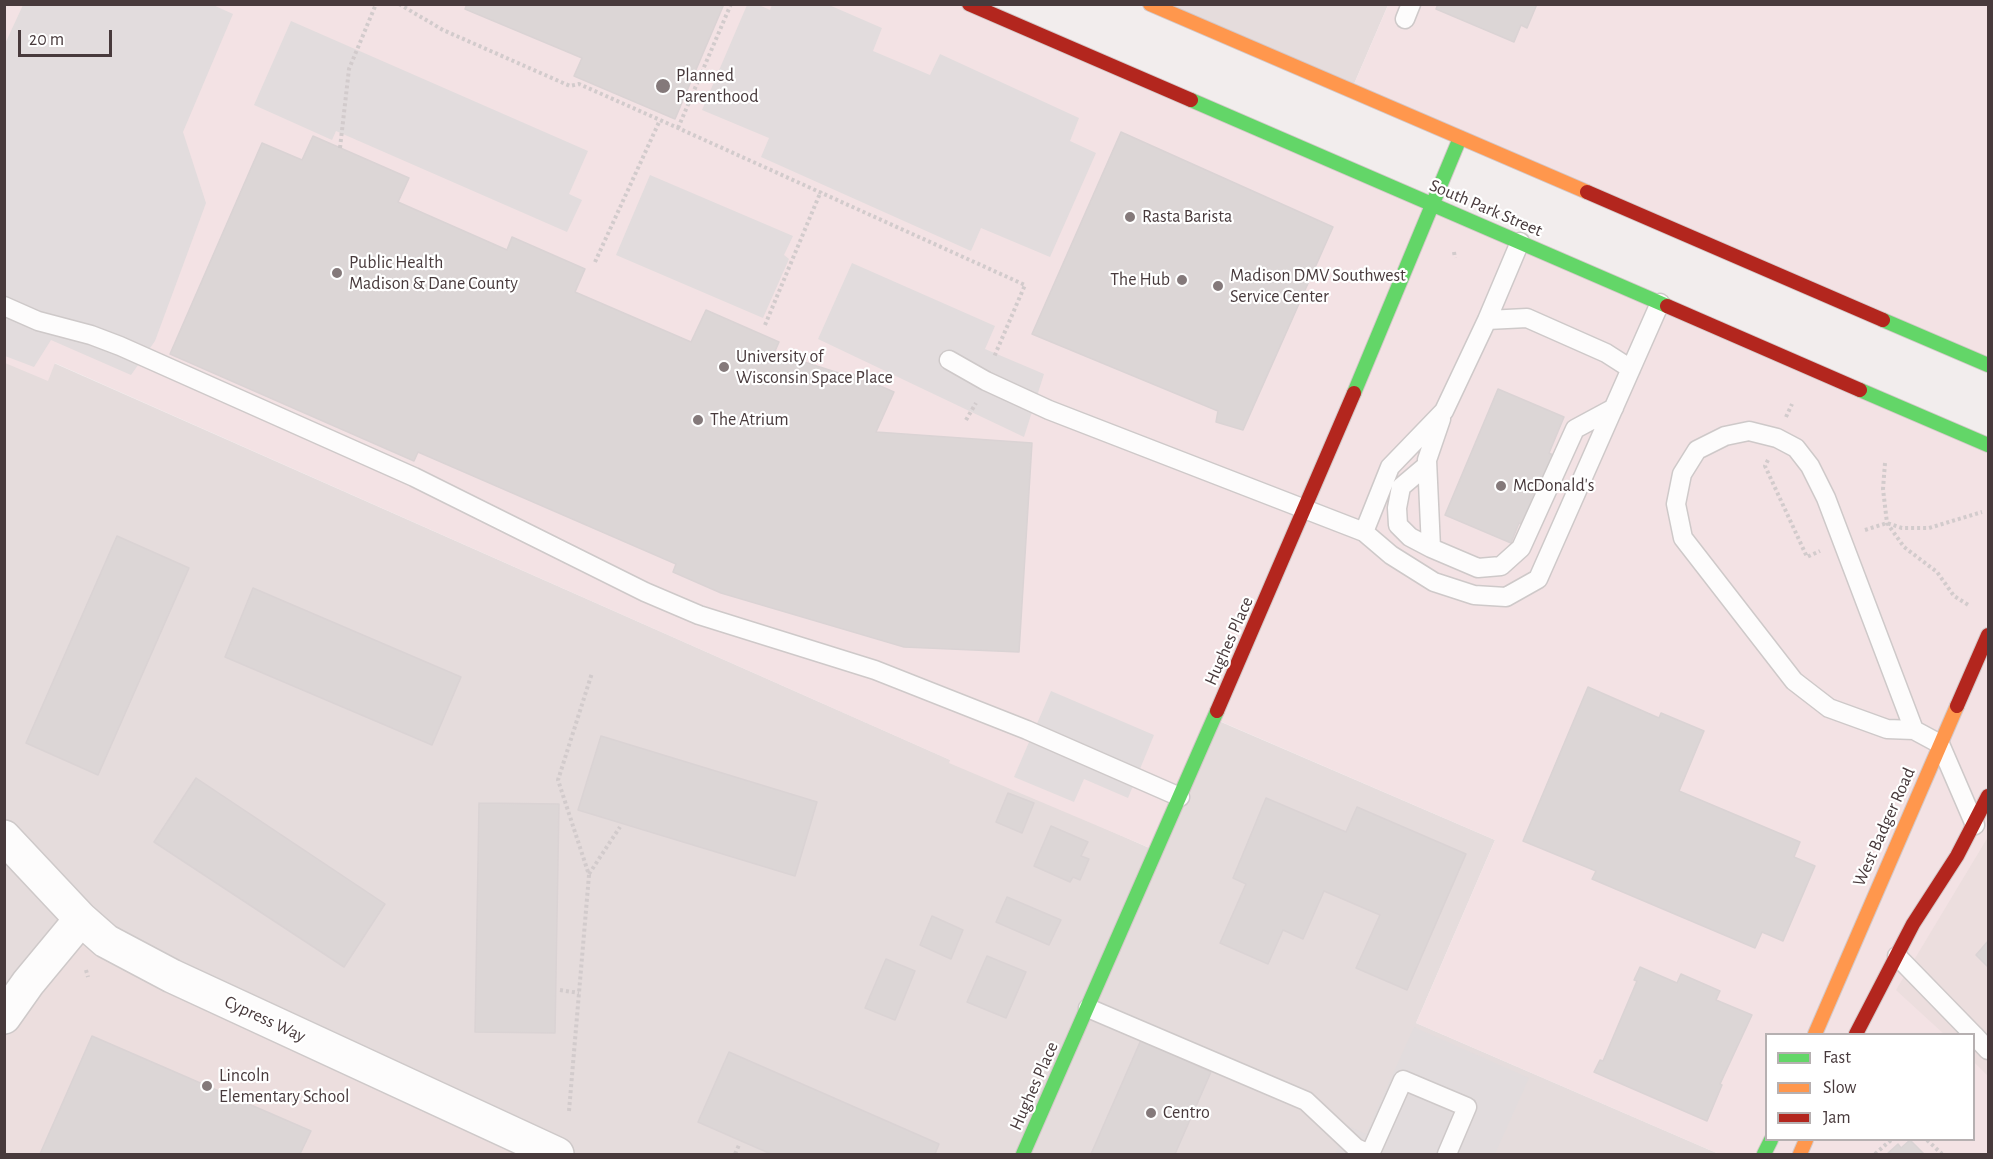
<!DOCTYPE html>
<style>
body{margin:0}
#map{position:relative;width:1993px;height:1159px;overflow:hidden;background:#f2eded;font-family:"Alegreya Sans",sans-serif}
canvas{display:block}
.frame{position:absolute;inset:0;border:6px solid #483a3c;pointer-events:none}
.legend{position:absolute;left:1765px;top:1033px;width:210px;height:108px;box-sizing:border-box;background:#fff;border:2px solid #b6b0b1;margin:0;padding:8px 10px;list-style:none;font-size:18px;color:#483a3c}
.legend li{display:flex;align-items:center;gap:12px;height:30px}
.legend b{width:30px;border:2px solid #b6b0b1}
.scale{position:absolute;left:18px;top:30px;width:94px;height:27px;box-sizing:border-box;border:3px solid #483a3c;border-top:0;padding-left:8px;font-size:18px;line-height:21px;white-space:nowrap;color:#483a3c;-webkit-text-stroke:4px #fff;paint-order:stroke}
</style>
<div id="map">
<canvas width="1993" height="1159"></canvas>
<div class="frame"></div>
<ul class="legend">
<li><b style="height:8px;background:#63d668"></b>Fast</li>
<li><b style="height:8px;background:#ff974d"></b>Slow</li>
<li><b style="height:8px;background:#b3261e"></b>Jam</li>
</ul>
<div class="scale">20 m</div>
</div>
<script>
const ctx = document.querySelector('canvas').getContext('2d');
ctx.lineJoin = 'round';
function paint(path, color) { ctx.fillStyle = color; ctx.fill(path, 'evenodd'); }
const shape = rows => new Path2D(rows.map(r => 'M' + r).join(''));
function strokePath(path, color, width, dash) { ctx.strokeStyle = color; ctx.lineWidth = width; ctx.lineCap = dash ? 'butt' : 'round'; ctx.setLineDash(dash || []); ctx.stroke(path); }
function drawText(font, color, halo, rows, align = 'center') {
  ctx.font = font + ' "Alegreya Sans",sans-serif'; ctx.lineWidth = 4.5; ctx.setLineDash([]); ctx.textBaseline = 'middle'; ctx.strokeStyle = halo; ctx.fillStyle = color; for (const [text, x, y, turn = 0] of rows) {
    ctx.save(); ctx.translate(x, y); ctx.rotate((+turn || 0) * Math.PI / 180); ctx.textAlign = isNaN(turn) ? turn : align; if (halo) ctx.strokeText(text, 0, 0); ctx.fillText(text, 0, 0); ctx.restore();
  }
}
const residential = shape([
 [1150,5,1388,5,1351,91],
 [4,341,1156,851,1214,719,1495,840,1416,1023,1719,1154,5,1154]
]);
const commercial = shape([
 [4,5,969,5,1988,445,1988,1154,1719,1154,1416,1023,1495,840,1215,719,1157,851,949,763,950,760,55,363,48,381,5,363],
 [1766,1034,1974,1034,1974,1140,1766,1140],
 [1388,5,1988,5,1988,365,1351,91]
]);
const education = shape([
 [1988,837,1988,1076,1974,1062,1974,1034,1944,1034,1896,990],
 [81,919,557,1154,5,1154,5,1017]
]);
const parking = shape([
 [211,4,233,14,183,132,206,203,155,341,131,375,51,340,34,367,5,356,4,46,23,5],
 [747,5,759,5,770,10,772,5,829,5,882,28,873,51,930,75,940,54,1079,118,1070,141,1096,153,1050,257,981,228,971,251,761,157,769,138,702,110],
 [291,21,588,151,569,194,582,200,567,232,336,131,332,140,254,105],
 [650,175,793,236,784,255,789,259,763,318,616,255],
 [852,263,995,326,985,349,1044,374,1024,437,818,339],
 [1051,691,1154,735,1128,798,1084,779,1074,802,1014,777],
 [1414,1027,1529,1078,1495,1154,1335,1154,1348,1126,1366,1134]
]);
const building = shape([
 [467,4,724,4,675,119,574,76,582,58,465,9,467,4],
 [1438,4,1537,4,1527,28,1521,25,1514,42,1436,9,1438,4],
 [1121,132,1333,227,1243,430,1216,422,1218,411,1032,334,1121,132],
 [313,136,409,178,398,202,507,250,512,237,585,269,575,292,691,342,706,310,779,342,772,358,792,358,851,377,853,374,894,392,876,432,1032,443,1019,652,904,647,721,593,673,572,676,564,418,452,414,461,170,354,262,143,302,160,313,136],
 [1498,389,1564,417,1549,453,1557,457,1528,527,1519,523,1511,543,1445,515,1498,389],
 [117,536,189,568,98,775,26,743,117,536],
 [253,588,461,677,432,745,225,657,253,588],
 [1588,687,1659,718,1661,713,1704,731,1679,791,1800,842,1794,857,1815,866,1783,941,1762,932,1755,948,1592,879,1596,871,1523,841,1588,687],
 [601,736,817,802,795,876,578,810,601,736],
 [196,778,385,904,344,967,154,842,196,778],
 [1008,793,1034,803,1022,833,996,822,1008,793],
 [1266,798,1346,832,1357,807,1466,854,1407,990,1356,968,1380,915,1324,891,1303,939,1283,930,1268,964,1220,943,1246,884,1233,878,1266,798],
 [479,803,559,804,555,1033,475,1032,479,803],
 [1051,826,1088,842,1081,856,1089,859,1080,880,1073,877,1070,882,1034,866,1051,826],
 [1007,897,1061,920,1049,945,996,922,1007,897],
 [932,916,963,930,951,959,920,945,932,916],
 [1988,941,1988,967,1976,955,1988,941],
 [987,956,1026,972,1006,1018,967,1002,987,956],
 [886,959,915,971,895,1020,865,1008,886,959],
 [1640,967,1677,983,1681,974,1720,991,1716,1000,1752,1015,1720,1084,1722,1085,1707,1121,1594,1072,1600,1060,1603,1061,1637,981,1634,980,1640,967],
 [92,1036,311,1131,300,1154,40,1154,92,1036],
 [1141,1040,1211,1072,1175,1154,1091,1154,1141,1040],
 [729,1052,939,1144,935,1154,771,1154,698,1122,729,1052],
 [1910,1140,1924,1154,1887,1154,1898,1144,1901,1148,1910,1140]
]);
const path = shape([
 [399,4,443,30,570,86,579,84,678,128,1025,285,994,357],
 [678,128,731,4],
 [340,148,349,69,376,4],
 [1454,252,1455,258],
 [595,262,660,120],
 [765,325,821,191],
 [1786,417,1792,404],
 [966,420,976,403],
 [1768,460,1765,466,1807,557,1820,551],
 [1885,463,1883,489,1887,523,1904,547,1937,572,1954,596,1970,606],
 [1865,530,1887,523,1902,528,1929,528,1982,512],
 [589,874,620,827],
 [86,970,88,977],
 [560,990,579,993],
 [569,1111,589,875,558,780,592,673],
 [1927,1140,1942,1154],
 [735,1154,739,1145],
 [1875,1154,1891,1140]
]);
const lane = shape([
 [1405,19,1411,4],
 [1520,242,1487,320,1444,411,1390,467,1364,532,1391,555,1434,582,1474,595,1506,597,1538,579,1660,303],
 [4,306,38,321,91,335,120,346,414,477,645,592,699,615,875,670,1027,730,1180,797],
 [1487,320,1527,318,1606,353,1631,369],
 [949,360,986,381,1049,410,1364,532],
 [1441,419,1427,460,1431,548,1478,568,1501,566,1521,548,1575,429,1614,408],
 [1427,465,1401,487,1397,508,1398,525,1410,537,1431,548],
 [1914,730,1826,498,1810,466,1796,448,1777,438,1749,431,1725,436,1697,450,1682,474,1676,504,1683,538,1794,681,1829,708,1887,729,1914,730,1940,744,1975,825],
 [1897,956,1973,1034],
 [1088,1008,1306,1101,1356,1148,1369,1154],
 [1974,1035,1988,1050],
 [1370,1154,1403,1080,1467,1107,1447,1154]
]);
const street = shape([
 [4,837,81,919,106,941,172,976,557,1154],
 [4,1017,28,983,81,919]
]);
const fast = shape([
 [1191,100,1667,306],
 [1883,320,1988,365],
 [1860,390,1988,445],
 [1354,393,1460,138],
 [1023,1154,1217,711],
 [1764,1154,1771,1140]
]);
const slow = shape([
 [1150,4,1587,192],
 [1815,1034,1957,706],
 [1800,1154,1806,1140]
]);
const jam = shape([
 [969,4,1191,100],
 [1587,192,1883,320],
 [1667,306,1860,390],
 [1957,706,1988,635],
 [1217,711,1354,393],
 [1856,1034,1913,924,1957,856,1988,796]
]);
const markers = [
 [663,86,8,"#84797a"],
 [1130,217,6,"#84797a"],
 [337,273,6,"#84797a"],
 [1182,280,6,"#84797a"],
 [1218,286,6,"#84797a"],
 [724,367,6,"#84797a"],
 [698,420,6,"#84797a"],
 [1501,486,6,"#84797a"],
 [207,1086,6,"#84797a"],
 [1151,1113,6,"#84797a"]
];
const poiNames = [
 ["Planned",676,76],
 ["Parenthood",676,97],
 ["Rasta Barista",1142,217],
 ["Public Health",349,263],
 ["Madison & Dane County",349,284],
 ["Madison DMV Southwest",1230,276],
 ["Service Center",1230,297],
 ["The Hub",1170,280,"right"],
 ["University of",736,357],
 ["Wisconsin Space Place",736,378],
 ["The Atrium",710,420],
 ["McDonald's",1513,486],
 ["Lincoln",219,1076],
 ["Elementary School",219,1097],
 ["Centro",1163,1113]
];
const streetNames = [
 ["South Park Street",1486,208,23],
 ["Hughes Place",1229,641,-66],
 ["West Badger Road",1884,827,-66],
 ["Cypress Way",265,1019,25],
 ["Hughes Place",1034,1086,-66]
];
paint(residential, '#e5dcdc');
paint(commercial, '#f3e2e4');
paint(education, '#ecdede');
paint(parking, '#e2dcdd');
paint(building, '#dcd6d6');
strokePath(building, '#dad3d4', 1.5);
strokePath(lane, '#cec9c9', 21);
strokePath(street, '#cec9c9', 36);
strokePath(fast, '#d3c8c8', 16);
strokePath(slow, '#d3c8c8', 16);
strokePath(jam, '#d3c8c8', 16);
strokePath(path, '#d2cbcc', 4, [3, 3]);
strokePath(lane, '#fdfcfc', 18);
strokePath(street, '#fdfcfc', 33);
strokePath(fast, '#63d668', 14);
strokePath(slow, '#ff974d', 14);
strokePath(jam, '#b3261e', 14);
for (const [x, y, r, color] of markers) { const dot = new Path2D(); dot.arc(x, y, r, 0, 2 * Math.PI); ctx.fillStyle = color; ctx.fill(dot); strokePath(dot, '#fff', 2); }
drawText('18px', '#483a3c', '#fff', poiNames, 'left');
drawText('18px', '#483a3c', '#fff', streetNames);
</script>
